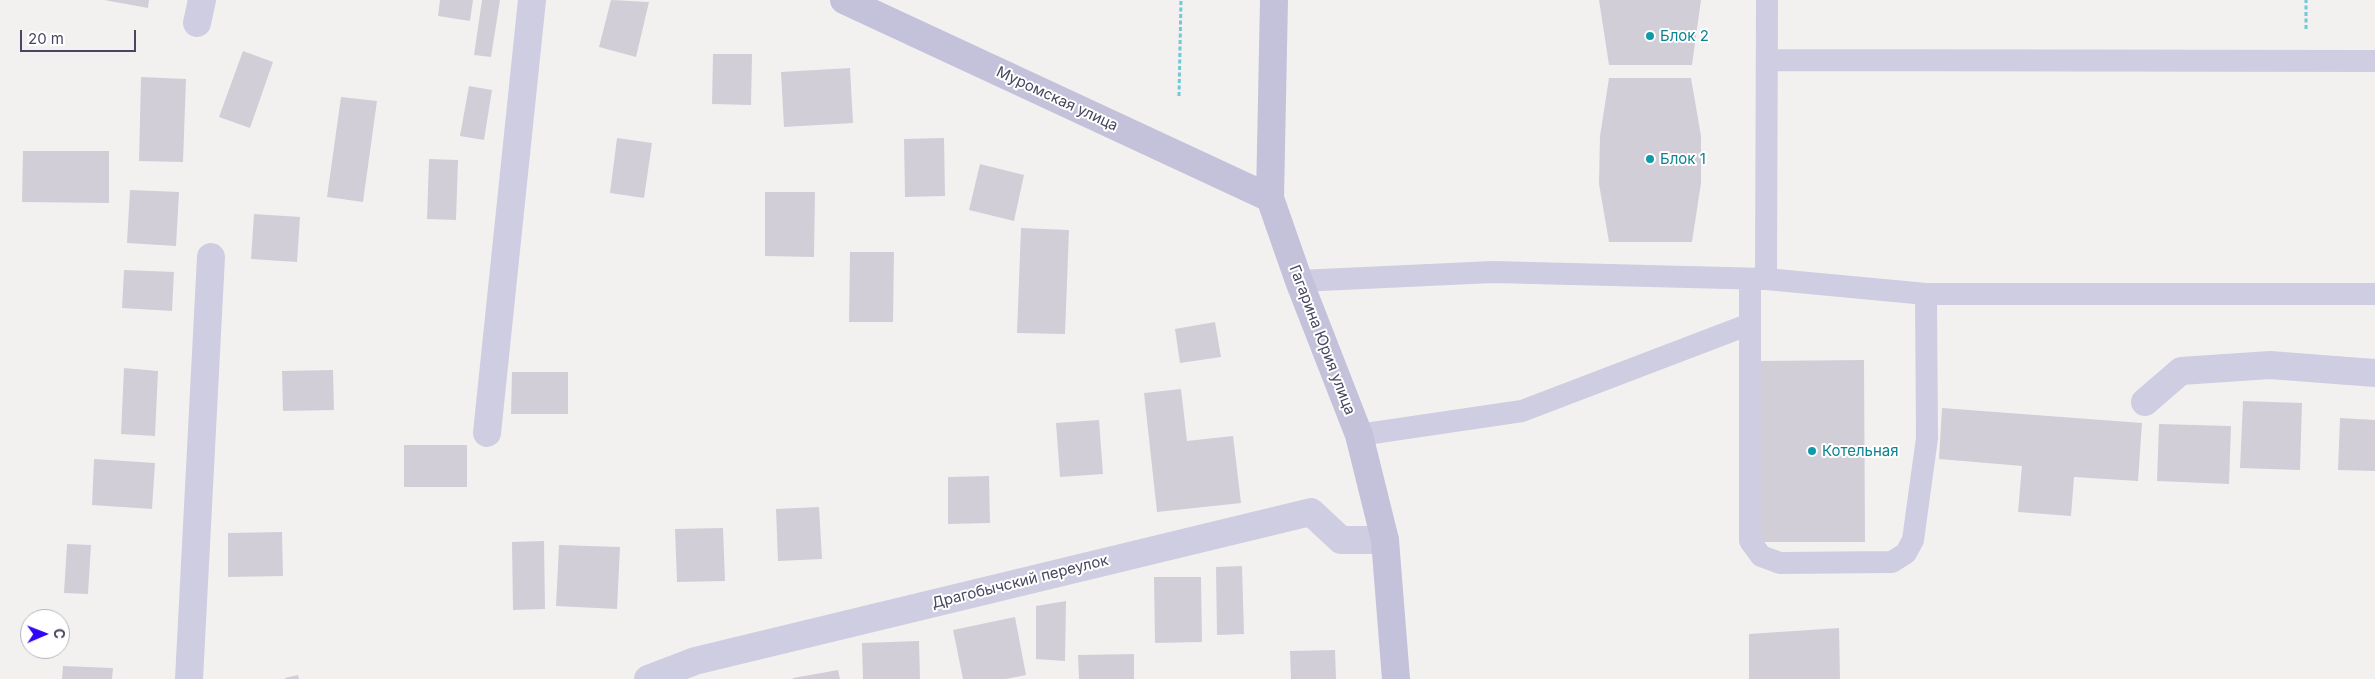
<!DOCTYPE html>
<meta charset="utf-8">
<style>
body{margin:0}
#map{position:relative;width:2375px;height:679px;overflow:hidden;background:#f3f1f0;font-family:Inter,sans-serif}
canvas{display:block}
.north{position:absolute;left:20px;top:609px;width:50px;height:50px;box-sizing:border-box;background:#fff;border:1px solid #b6b5bf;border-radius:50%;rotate:89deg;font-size:14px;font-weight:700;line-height:20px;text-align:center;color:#484660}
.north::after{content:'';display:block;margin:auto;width:18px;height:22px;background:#3007f5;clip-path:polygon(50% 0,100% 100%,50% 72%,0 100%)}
.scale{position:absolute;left:20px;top:30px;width:116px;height:22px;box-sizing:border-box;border:2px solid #484660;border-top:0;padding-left:6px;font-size:15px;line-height:18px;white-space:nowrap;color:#484660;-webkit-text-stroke:4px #fff;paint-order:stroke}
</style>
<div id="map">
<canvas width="2375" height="679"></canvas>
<div class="north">С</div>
<div class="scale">20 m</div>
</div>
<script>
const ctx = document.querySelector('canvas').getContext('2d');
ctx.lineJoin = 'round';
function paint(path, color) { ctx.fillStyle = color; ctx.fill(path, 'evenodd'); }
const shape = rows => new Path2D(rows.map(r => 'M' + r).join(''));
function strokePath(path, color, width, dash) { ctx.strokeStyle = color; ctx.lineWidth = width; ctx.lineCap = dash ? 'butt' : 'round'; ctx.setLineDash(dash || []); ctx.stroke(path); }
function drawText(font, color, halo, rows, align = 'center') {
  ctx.font = font + ' Inter,sans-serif'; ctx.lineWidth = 4; ctx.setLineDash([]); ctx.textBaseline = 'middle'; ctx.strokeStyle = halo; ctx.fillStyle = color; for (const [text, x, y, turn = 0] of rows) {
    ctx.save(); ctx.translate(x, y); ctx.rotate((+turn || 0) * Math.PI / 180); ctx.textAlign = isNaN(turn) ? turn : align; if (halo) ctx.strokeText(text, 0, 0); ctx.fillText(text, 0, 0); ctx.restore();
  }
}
const building = shape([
 [104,0,149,0,148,8],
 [440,0,473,0,470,21,438,16],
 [482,0,500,0,491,57,474,55],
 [611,0,649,2,636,57,599,47],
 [1599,0,1701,0,1692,65,1609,65],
 [243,51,273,62,250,128,219,117],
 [713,54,752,54,751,105,712,104],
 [850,68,853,123,784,127,781,72],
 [141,77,186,79,183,162,139,161],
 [1609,78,1691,78,1701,136,1701,183,1692,242,1609,242,1599,184,1600,136],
 [469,86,492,90,484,140,460,136],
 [341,97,377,101,363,202,327,197],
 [617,138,652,143,644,198,610,193],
 [944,138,945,196,905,197,904,139],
 [23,151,109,151,109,203,22,202],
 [429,159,458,160,456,220,427,219],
 [980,164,1024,175,1014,221,969,210],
 [130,190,179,192,176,246,127,243],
 [765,192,815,192,814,257,765,256],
 [254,214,300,217,297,262,251,259],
 [1021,228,1069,230,1065,334,1017,333],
 [850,252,894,252,893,322,849,322],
 [124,270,174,272,172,311,122,308],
 [1215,322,1221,357,1180,363,1175,329],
 [1864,360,1865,542,1761,542,1759,361],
 [124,368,158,371,155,436,121,434],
 [333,370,334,410,283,411,282,371],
 [512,372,568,372,568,414,511,414],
 [1181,389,1187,441,1233,436,1241,503,1157,512,1144,393],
 [2243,401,2302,403,2300,470,2240,468],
 [1942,408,2142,423,2138,481,2074,477,2071,516,2018,512,2022,466,1939,459],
 [2340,418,2375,420,2375,471,2338,470],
 [1099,420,1103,474,1060,477,1056,423],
 [2159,424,2231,426,2229,484,2157,481],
 [404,445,467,445,467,487,404,487],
 [94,459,155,463,152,509,92,505],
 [989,476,990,523,948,524,948,477],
 [819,507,822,559,778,561,776,509],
 [723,528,725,581,677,582,675,529],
 [282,532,283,576,228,577,228,533],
 [544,541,545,609,513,610,512,542],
 [67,544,91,545,88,594,64,593],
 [559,545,620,547,617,609,556,606],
 [1242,566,1244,634,1217,635,1216,567],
 [1154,577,1201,577,1202,642,1155,643],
 [1066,601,1065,661,1036,659,1036,606],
 [1015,617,1026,675,1006,679,963,679,953,630],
 [1839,628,1840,679,1749,679,1749,634],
 [919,641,920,679,863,679,862,643],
 [1335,650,1336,679,1291,679,1290,651],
 [1134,654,1134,679,1079,679,1078,655],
 [63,666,113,668,112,679,62,679],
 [838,670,840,679,793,679,793,678],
 [298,675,299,679,285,679,285,678]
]);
const path = shape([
 [2306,29,2306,0],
 [1179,96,1181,0]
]);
const lane = shape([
 [1767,60,2375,61],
 [1766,279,1767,0],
 [1750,280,1750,541,1761,556,1780,563,1892,562,1906,553,1913,540,1927,438,1926,294],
 [1299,281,1493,272,1766,279,1926,294,2375,294],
 [1359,435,1522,411,1750,324]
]);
const street = shape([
 [197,23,202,0],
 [2145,402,2181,371,2270,365,2375,373],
 [487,433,532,0],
 [189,679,211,257],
 [648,679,695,661,1311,512,1341,540,1385,540]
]);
const secondary = shape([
 [844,0,1270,198],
 [1274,0,1270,198,1299,281,1359,435,1385,540,1396,679]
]);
const markers = [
 [1650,36,5,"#0f9aa8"],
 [1650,159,5,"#0f9aa8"],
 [1812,451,5,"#0f9aa8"]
];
const cultureNames = [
 ["Блок 2",1660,36],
 ["Блок 1",1660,159],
 ["Котельная",1822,451]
];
const streetNames = [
 ["Муромская улица",1057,99,25],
 ["Гагарина Юрия улица",1322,340,69],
 ["Драгобычский переулок",1020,582,-14]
];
paint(building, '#d1ced8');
strokePath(path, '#6fcad5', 3, [4, 2.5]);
strokePath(lane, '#cfcde1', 22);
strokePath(street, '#cfcde1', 28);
strokePath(secondary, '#c4c1db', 28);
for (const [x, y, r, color] of markers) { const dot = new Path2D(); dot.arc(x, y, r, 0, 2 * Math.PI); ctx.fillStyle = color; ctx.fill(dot); strokePath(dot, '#fff', 2); }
drawText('15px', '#0d838f', '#fff', cultureNames, 'left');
drawText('15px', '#484660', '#fff', streetNames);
</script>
